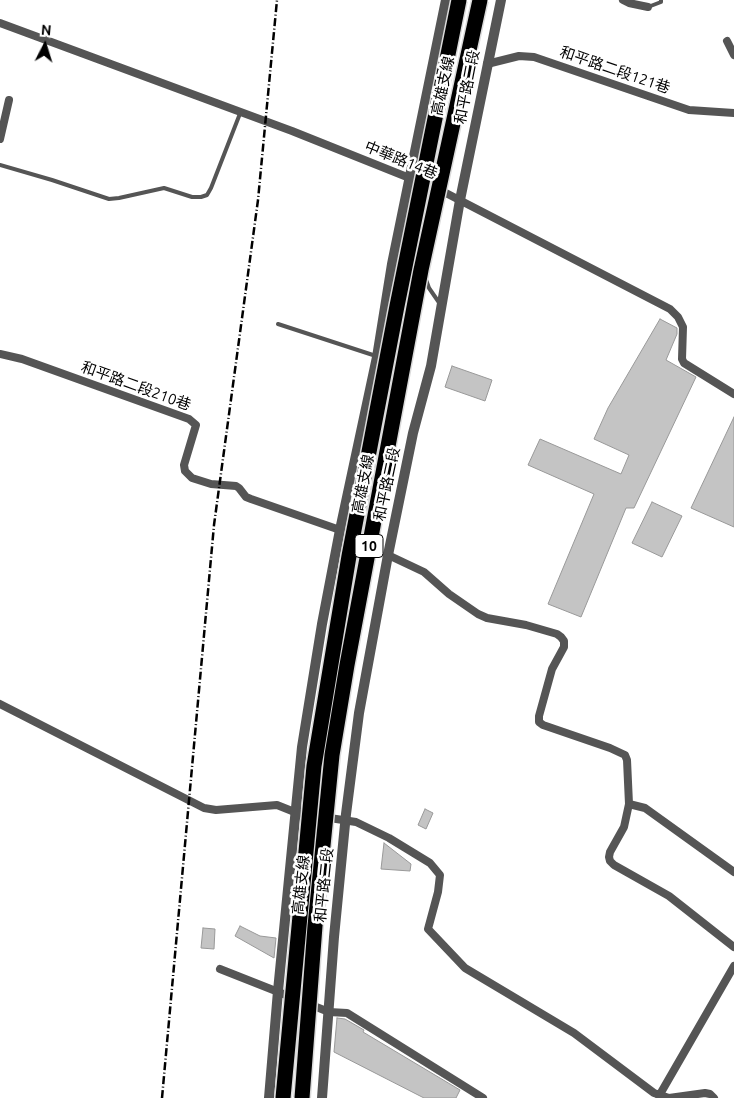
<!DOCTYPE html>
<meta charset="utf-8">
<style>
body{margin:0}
#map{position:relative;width:734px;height:1098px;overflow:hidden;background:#fff;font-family:Ubuntu,sans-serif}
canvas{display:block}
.north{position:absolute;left:20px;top:20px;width:50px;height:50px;-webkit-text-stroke:4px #fff;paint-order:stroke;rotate:5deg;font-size:14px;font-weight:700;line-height:20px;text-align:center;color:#000}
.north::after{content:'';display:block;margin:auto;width:18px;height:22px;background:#000;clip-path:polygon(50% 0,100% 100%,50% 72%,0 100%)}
</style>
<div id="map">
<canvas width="734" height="1098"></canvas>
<div class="north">N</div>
</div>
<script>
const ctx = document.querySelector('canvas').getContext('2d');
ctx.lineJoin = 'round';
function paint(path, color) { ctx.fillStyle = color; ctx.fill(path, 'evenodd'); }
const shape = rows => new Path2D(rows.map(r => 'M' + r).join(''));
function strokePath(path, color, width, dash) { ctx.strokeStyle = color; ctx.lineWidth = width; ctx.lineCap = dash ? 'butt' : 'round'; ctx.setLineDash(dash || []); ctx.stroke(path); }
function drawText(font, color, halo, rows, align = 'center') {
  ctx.font = font + ' Ubuntu,"Noto Sans TC",sans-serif'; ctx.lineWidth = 5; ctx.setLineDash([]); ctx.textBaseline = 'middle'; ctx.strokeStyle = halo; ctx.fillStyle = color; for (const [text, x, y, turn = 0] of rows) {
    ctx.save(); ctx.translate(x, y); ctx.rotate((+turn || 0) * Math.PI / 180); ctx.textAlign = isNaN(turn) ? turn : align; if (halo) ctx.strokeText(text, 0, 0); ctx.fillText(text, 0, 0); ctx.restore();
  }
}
const building = shape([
 [660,319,677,328,677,334,666,360,696,377,634,508,626,508,581,617,548,604,594,494,528,465,540,439,621,474,629,455,594,439,608,408,660,319],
 [452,366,492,380,485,401,445,387,452,366],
 [734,417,734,527,691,508,734,417],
 [652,502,682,516,662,557,632,543,652,502],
 [425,809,433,813,426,829,418,825,425,809],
 [384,843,411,864,410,871,381,869,384,843],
 [240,926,260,936,276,938,274,958,235,936,240,926],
 [203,928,215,929,214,949,201,948,203,928],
 [337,1018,345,1019,364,1030,363,1032,460,1090,456,1098,424,1098,334,1052,337,1018]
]);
const service = shape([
 [648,7,661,2,661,0],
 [0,165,52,180,109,199,119,198,164,188,192,197,201,197,207,195,211,188,241,111],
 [425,277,429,288,440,304],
 [278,324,376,356]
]);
const minor = shape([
 [623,0,629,3,648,7],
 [0,23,292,131,442,191,670,309,678,317,683,327,682,359,684,363,734,394],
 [727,41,734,55],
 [487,64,519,56,534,57,689,110,734,113],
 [0,139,9,100],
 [0,354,22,359,189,419,196,425,184,465,185,471,192,478,211,484,236,486,239,488,246,497,251,499,340,530],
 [388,555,424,572,449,594,478,614,487,618,526,625,557,634,561,637,564,641,564,647,552,669,539,716,539,722,543,725,610,748,625,755,627,760,629,804,624,827,610,852,609,857,610,861,614,865,669,896,734,947],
 [0,704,204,808,216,810,277,805,297,813,356,822,389,838,430,863,440,875,438,892,428,929,465,968,574,1033,654,1093,669,1098,705,1093,710,1094,714,1098],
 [629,804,645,808,734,872],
 [220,969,329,1012,347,1013,483,1098],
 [659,1096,734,966]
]);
const tertiary = shape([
 [269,1098,278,991,302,747,322,624,340,530,377,357,392,264,446,0],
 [322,1098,334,937,346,814,359,713,388,555,413,433,431,366,460,200,501,0]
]);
const rail = shape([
 [162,1098,214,525,258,200,277,0]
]);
const motorwayBridge = shape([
 [283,1098,314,766,349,556,397,306,459,0],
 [302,1098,315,926,332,755,347,665,421,270,480,0]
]);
const shields = [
 [369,546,28]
];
const shieldNames = [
 ["10",369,546]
];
const streetNames = [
 ["和平路二段121巷",615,70,19],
 ["高雄支線",443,86,-78],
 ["和平路二段",467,87,-79],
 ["中華路14巷",401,160,22],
 ["和平路二段210巷",136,386,20],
 ["高雄支線",363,484,-79],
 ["和平路二段",387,484,-78],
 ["高雄支線",301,885,-84],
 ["和平路二段",324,885,-84]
];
paint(building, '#c4c4c4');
strokePath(building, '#999', 1);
strokePath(service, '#555', 4);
strokePath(minor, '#555', 8);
strokePath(tertiary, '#555', 10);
strokePath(rail, '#000', 2.5, [8, 2.5, 1, 2.5]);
strokePath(motorwayBridge, '#dbdbdb', 18, []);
strokePath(motorwayBridge, '#000', 15);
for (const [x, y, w] of shields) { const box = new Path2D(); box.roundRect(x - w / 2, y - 11.5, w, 23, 4); ctx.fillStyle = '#fff'; ctx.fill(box); strokePath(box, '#000', 1); }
drawText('bold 14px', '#000', null, shieldNames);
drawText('15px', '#000', '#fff', streetNames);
</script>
